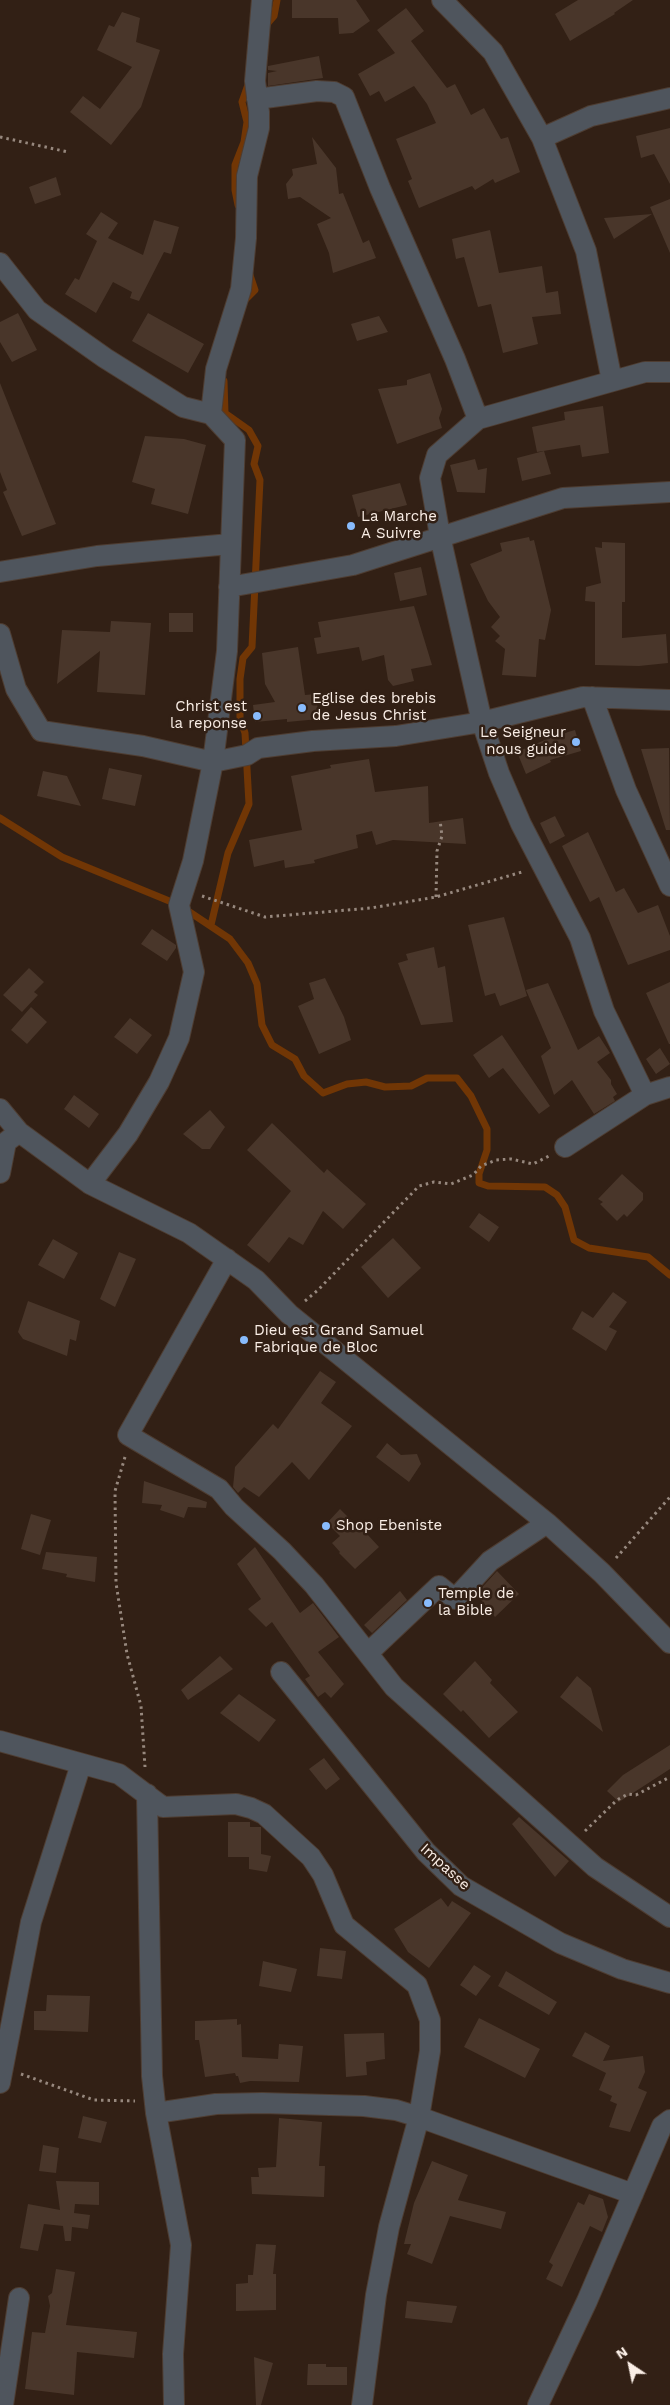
<!DOCTYPE html>
<style>
body{margin:0}
#map{position:relative;width:670px;height:2405px;overflow:hidden;background:#322015;font-family:"Work Sans",sans-serif}
canvas{display:block}
.north{position:absolute;left:605px;top:2340px;width:50px;height:50px;-webkit-text-stroke:4px #322015;paint-order:stroke;rotate:326deg;font-size:14px;font-weight:700;line-height:20px;text-align:center;color:#faeee6}
.north::after{content:'';display:block;margin:auto;width:18px;height:22px;background:#faeee6;clip-path:polygon(50% 0,100% 100%,50% 72%,0 100%)}
</style>
<div id="map">
<canvas width="670" height="2405"></canvas>
<div class="north">N</div>
</div>
<script>
const ctx = document.querySelector('canvas').getContext('2d');
ctx.lineJoin = 'round';
const shape = rows => new Path2D(rows.map(r => 'M' + r).join(''));
function strokePath(path, color, width, dash) { ctx.strokeStyle = color; ctx.lineWidth = width; ctx.lineCap = dash ? 'butt' : 'round'; ctx.setLineDash(dash || []); ctx.stroke(path); }
function paint(path, color) { ctx.fillStyle = color; ctx.fill(path, 'evenodd'); }
function drawText(font, color, halo, rows, align = 'center') {
  ctx.font = font + ' "Work Sans",sans-serif'; ctx.lineWidth = 5; ctx.setLineDash([]); ctx.textBaseline = 'middle'; ctx.strokeStyle = halo; ctx.fillStyle = color; for (const [text, x, y, turn = 0] of rows) {
    ctx.save(); ctx.translate(x, y); ctx.rotate((+turn || 0) * Math.PI / 180); ctx.textAlign = isNaN(turn) ? turn : align; if (halo) ctx.strokeText(text, 0, 0); ctx.fillText(text, 0, 0); ctx.restore();
  }
}
const stream = shape([
 [266,29,268,23,274,16,277,0],
 [238,205,235,190,235,165,244,142,247,122,242,102,249,82],
 [244,301,255,290,249,272],
 [0,818,62,857,179,905,230,939,248,963,257,984,262,1025,272,1045,295,1059,304,1076,323,1093,347,1084,366,1082,385,1087,411,1086,427,1078,457,1078,471,1096,487,1129,487,1150,479,1174,479,1183,488,1186,545,1187,557,1195,565,1207,574,1240,589,1248,648,1257,670,1275],
 [211,925,228,853,249,804,245,733,240,719,240,679,243,658,252,647,260,480,254,464,258,446,249,430,225,413,224,381]
]);
const building = shape([
 [292,0,356,0,370,21,353,33,339,34,338,18,292,18],
 [578,0,633,0,614,13,615,14,570,41,555,14],
 [406,8,424,31,411,41,447,88,455,84,471,115,484,108,501,139,508,137,520,172,495,183,493,179,475,190,472,186,419,208,408,181,412,179,396,139,436,123,427,104,414,86,385,102,379,91,370,96,358,74,395,53,377,30],
 [122,12,140,18,136,42,160,50,141,107,111,145,70,112,83,96,100,109,132,67,97,50,109,25,114,27],
 [319,56,323,78,268,86,268,73,277,71,268,70,268,66],
 [670,128,670,184,654,154,641,158,636,136],
 [312,137,336,168,339,194,343,193,363,243,369,240,376,258,333,273,329,253,317,224,331,218,300,197,288,199,286,184,293,175,292,169,317,164],
 [56,177,61,195,35,204,29,187],
 [670,199,670,253,650,207],
 [101,212,118,223,108,238,143,255,154,220,179,227,171,254,164,252,139,301,130,298,132,292,113,282,96,313,65,294,75,278,79,280,97,241,86,234],
 [652,214,614,239,604,218],
 [490,230,499,273,542,266,546,293,558,291,561,314,532,317,538,344,503,353,491,304,478,307,464,257,456,259,452,239],
 [18,313,37,350,12,362,0,342,0,322],
 [148,313,204,344,188,373,132,341],
 [379,316,388,332,357,341,351,324],
 [430,373,442,409,439,418,442,428,397,444,378,389,407,385,407,380],
 [0,383,56,524,22,536,3,492,7,490,0,472],
 [603,406,609,453,582,457,580,445,537,452,532,427,565,420,564,412],
 [145,436,184,439,206,445,188,514,151,504,155,489,132,482],
 [544,451,551,474,522,481,517,458],
 [475,459,478,470,487,468,485,493,457,492,450,465],
 [400,483,407,505,358,517,352,495],
 [529,537,530,541,534,540,551,610,545,640,539,639,536,677,502,675,505,649,495,641,500,636,491,627,500,617,488,601,470,564,502,551,500,543],
 [602,542,625,543,625,602,622,602,622,638,666,634,668,663,639,666,595,665,595,602,585,601,586,587,601,583,595,547,602,548],
 [421,567,427,595,400,601,394,573],
 [414,606,432,665,411,669,414,681,393,686,388,680,384,655,362,661,359,647,317,654,314,638,321,637,318,622],
 [169,613,193,613,193,632,169,632],
 [111,621,151,623,145,695,97,692,100,651,57,684,62,630,110,632],
 [298,647,305,695,316,694,319,719,287,722,287,719,255,722,253,705,275,702,265,684,262,653],
 [575,730,581,751,550,760,551,762,526,774,517,752,554,736],
 [669,748,670,830,666,830,641,749],
 [369,759,375,792,428,786,429,823,463,818,466,844,393,840,376,845,372,831,356,835,358,848,314,860,315,863,285,868,284,860,254,867,249,840,302,830,291,776,331,768,330,765],
 [109,768,142,775,135,806,102,799],
 [43,771,67,776,81,806,37,796],
 [555,816,565,836,550,844,540,823],
 [588,832,616,892,624,888,638,913,658,905,670,936,670,950,628,965,599,897,590,902,562,846],
 [504,917,527,996,500,1006,495,993,485,996,468,925],
 [152,929,176,945,176,948,167,961,141,944],
 [434,947,438,968,445,966,453,1022,421,1025,398,963,408,960,406,954],
 [29,968,44,982,34,992,38,995,22,1012,3,995],
 [325,978,344,1017,351,1040,319,1054,298,1006,314,999,309,983],
 [670,982,670,1044,669,1044,646,993],
 [548,983,578,1050,599,1036,610,1053,597,1062,611,1080,611,1084,617,1094,613,1097,615,1101,594,1114,572,1080,554,1095,541,1056,551,1048,526,990],
 [31,1007,47,1022,27,1044,11,1030],
 [130,1018,152,1035,137,1054,114,1037],
 [502,1035,550,1106,539,1114,503,1068,489,1078,473,1055],
 [660,1048,670,1064,656,1074,646,1059],
 [74,1095,99,1114,89,1128,64,1109],
 [210,1110,225,1127,210,1149,202,1149,183,1134],
 [272,1123,324,1173,327,1169,366,1204,343,1229,323,1211,303,1245,289,1237,269,1263,247,1245,291,1191,247,1150],
 [622,1174,643,1193,643,1200,627,1217,624,1214,617,1221,600,1204,603,1202,598,1199],
 [479,1213,499,1227,489,1242,469,1227],
 [393,1238,421,1268,388,1298,361,1267],
 [53,1239,78,1253,64,1279,38,1265],
 [119,1252,136,1259,115,1307,100,1299],
 [613,1292,627,1302,609,1327,617,1331,606,1351,572,1329,582,1311,593,1318],
 [28,1301,80,1321,76,1341,70,1339,67,1356,23,1339,18,1332],
 [320,1371,336,1382,321,1403,352,1426,309,1480,292,1462,259,1497,244,1487,238,1493,233,1487,235,1467,273,1424,278,1429],
 [387,1443,401,1455,417,1454,421,1464,409,1482,376,1457],
 [144,1481,207,1502,206,1508,188,1507,184,1518,160,1510,162,1505,142,1503],
 [340,1509,354,1523,356,1522,379,1547,355,1569,339,1553,340,1552,332,1543,340,1536,327,1523],
 [31,1514,51,1520,40,1555,21,1549],
 [255,1547,300,1613,313,1603,339,1637,318,1652,344,1684,331,1698,325,1692,318,1697,305,1679,310,1676,272,1622,266,1627,248,1609,261,1599,237,1564],
 [46,1552,97,1557,95,1582,66,1577,67,1574,42,1569],
 [497,1571,519,1594,495,1617,476,1594],
 [400,1591,407,1600,372,1633,364,1625],
 [220,1656,233,1669,188,1700,181,1690],
 [475,1661,492,1680,490,1683,518,1712,489,1738,463,1710,461,1712,443,1694],
 [577,1676,591,1688,603,1732,560,1697],
 [239,1694,276,1720,259,1742,220,1713],
 [670,1745,670,1769,619,1802,607,1791,623,1775],
 [324,1758,340,1779,326,1790,309,1769],
 [519,1817,569,1861,555,1877,512,1824],
 [228,1822,250,1822,250,1827,261,1827,261,1854,271,1856,267,1872,249,1869,249,1857,228,1857],
 [441,1898,448,1907,452,1901,471,1913,429,1968,408,1952,394,1929],
 [320,1948,346,1951,342,1979,317,1976],
 [263,1961,297,1969,291,1992,259,1986],
 [474,1965,491,1976,476,1996,460,1985],
 [506,1971,557,2002,549,2015,498,1986],
 [47,1995,90,1996,88,2032,34,2030,34,2011,46,2011],
 [479,2018,540,2049,525,2078,464,2047],
 [237,2019,237,2025,241,2024,242,2057,278,2059,279,2044,303,2046,299,2082,250,2081,240,2083,238,2076,236,2076,235,2073,205,2077,199,2040,195,2040,195,2021],
 [585,2032,610,2046,603,2061,643,2056,645,2072,638,2088,647,2092,630,2132,609,2127,617,2104,610,2101,612,2096,599,2090,606,2073,572,2056],
 [384,2033,385,2059,366,2062,367,2075,346,2077,344,2034],
 [83,2116,107,2122,101,2143,78,2138],
 [279,2118,322,2122,319,2166,325,2166,324,2197,252,2194,251,2177,259,2177,258,2168,276,2167],
 [43,2145,59,2148,56,2173,39,2171],
 [432,2161,468,2175,458,2200,506,2212,501,2229,450,2216,432,2264,407,2254,411,2244,404,2244,414,2203],
 [56,2181,99,2182,99,2205,75,2204,74,2213,90,2215,88,2229,72,2227,71,2241,65,2241,63,2226,44,2224,38,2251,20,2248,28,2204,60,2210],
 [589,2194,603,2199,608,2217,602,2232,590,2226,562,2287,546,2279,553,2265,549,2262,578,2202,584,2205],
 [256,2244,276,2245,273,2274,276,2274,276,2310,236,2311,236,2284,248,2283,248,2275,253,2275],
 [56,2269,75,2272,66,2325,137,2332,134,2358,77,2352,74,2395,25,2389,32,2332,45,2333,50,2306,48,2296,52,2293],
 [407,2301,457,2306,452,2323,405,2318],
 [254,2357,273,2363,261,2405,256,2405],
 [308,2364,326,2364,326,2367,347,2367,347,2385,307,2385]
]);
const path = shape([
 [0,137,68,152],
 [202,896,265,917,371,908,436,897,522,872],
 [436,897,437,851,442,836,440,820],
 [305,1301,318,1290,419,1186,434,1182,451,1184,473,1175,481,1166,496,1160,511,1159,533,1164,549,1156],
 [125,1457,115,1491,116,1583,127,1654,141,1706,145,1767],
 [616,1558,670,1497],
 [585,1831,617,1800,628,1794,636,1795,670,1777],
 [21,2074,94,2100,135,2101]
]);
const street = shape([
 [442,0,493,52,542,138,586,251,612,381],
 [257,99,317,91,334,92,344,97,380,188,455,359,478,419],
 [542,138,591,116,670,98],
 [0,263,37,310,105,358,183,407,211,414],
 [0,572,97,556,230,544],
 [229,587,353,565,563,498,670,492],
 [0,634,16,689,41,731,143,746,213,762,247,755,258,748,313,741,396,736,482,722,583,697,670,700],
 [592,697,626,790,670,886],
 [645,1095,604,1011,580,938,521,824,499,773,482,722,440,536,430,478,437,455,478,419,645,372,670,372],
 [0,1109,19,1132,90,1184,189,1233,256,1280,289,1314,547,1523,602,1573,670,1643],
 [565,1147,645,1095,670,1087],
 [0,1173,6,1142,19,1132],
 [90,1184,128,1134,159,1082,179,1038,194,972,179,905,193,861,213,762,227,651,235,440,211,414,216,369,241,289,246,238,247,176,259,128,259,112,255,81,262,0],
 [227,1259,128,1435,219,1489,234,1507,282,1551,314,1585,394,1687,595,1867,670,1917],
 [368,1653,439,1586,455,1599,490,1561,547,1523],
 [281,1672,426,1852,461,1886,560,1943,622,1969,670,1983],
 [0,1741,119,1774,163,1807,236,1804,251,1808,264,1814,311,1857,323,1875,344,1925,417,1985,430,2020,430,2051,419,2117,389,2227,376,2295,362,2405],
 [147,1794,152,2076,156,2113,181,2245,173,2354,174,2405],
 [0,2083,31,1922,81,1764],
 [156,2113,216,2104,262,2103,364,2106,396,2110,419,2117,633,2194],
 [3,2405,19,2298],
 [538,2405,587,2301,662,2126,670,2120]
]);
const markers = [
 [351,526,5,"#88bbfc"],
 [302,708,5,"#88bbfc"],
 [257,716,5,"#88bbfc"],
 [576,742,5,"#88bbfc"],
 [244,1340,5,"#88bbfc"],
 [326,1526,5,"#88bbfc"],
 [428,1603,5,"#88bbfc"]
];
const poiNames = [
 ["La Marche",361,517],
 ["A Suivre",361,534],
 ["Eglise des brebis",312,699],
 ["de Jesus Christ",312,716],
 ["Christ est",247,707,"right"],
 ["la reponse",247,724,"right"],
 ["Le Seigneur",566,733,"right"],
 ["nous guide",566,750,"right"],
 ["Dieu est Grand Samuel",254,1331],
 ["Fabrique de Bloc",254,1348],
 ["Shop Ebeniste",336,1526],
 ["Temple de",438,1594],
 ["la Bible",438,1611]
];
const streetNames = [
 ["Impasse",445,1867,42]
];
strokePath(stream, '#713605', 7);
paint(building, '#49362a');
strokePath(street, '#4e3d32', 22);
strokePath(path, '#97887e', 3, [2.5, 4]);
strokePath(street, '#4f555d', 20);
for (const [x, y, r, color] of markers) { const dot = new Path2D(); dot.arc(x, y, r, 0, 2 * Math.PI); ctx.fillStyle = color; ctx.fill(dot); strokePath(dot, '#322015', 2); }
drawText('15px', '#faeee6', '#322015', poiNames, 'left');
drawText('15px', '#faeee6', '#322015', streetNames);
</script>
